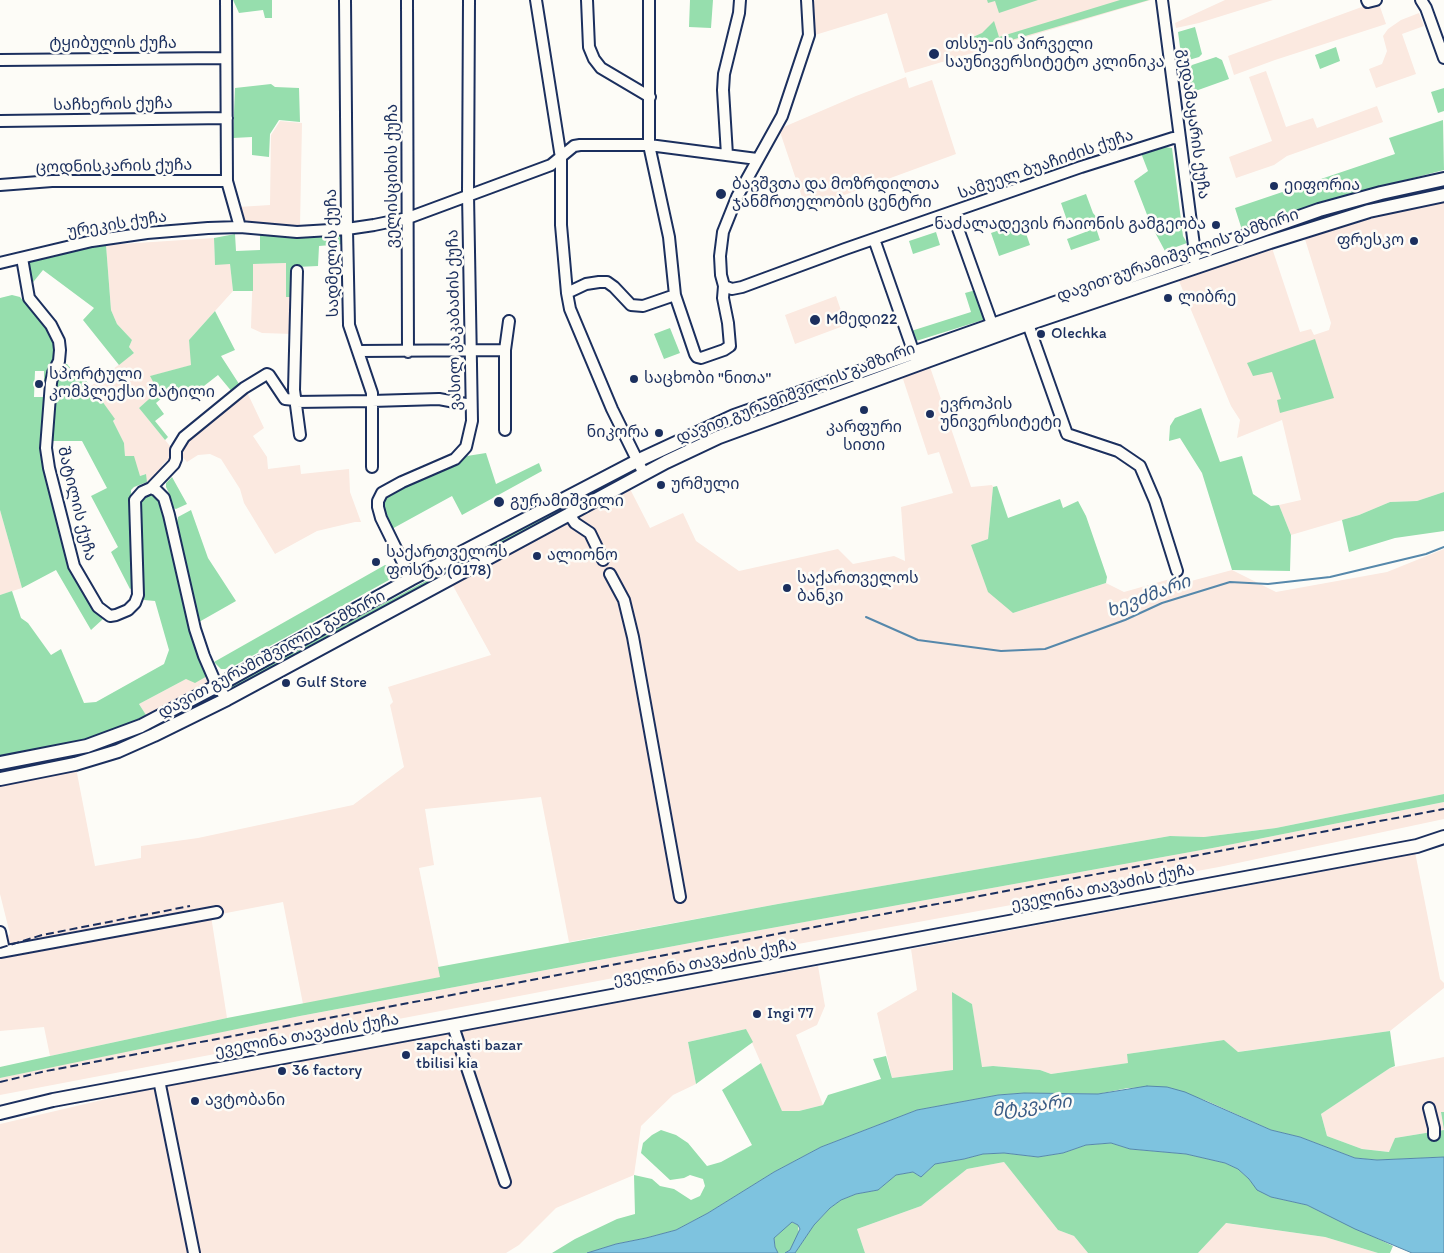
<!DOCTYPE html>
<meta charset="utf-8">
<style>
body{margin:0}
canvas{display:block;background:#fdfcf7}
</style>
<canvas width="1444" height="1253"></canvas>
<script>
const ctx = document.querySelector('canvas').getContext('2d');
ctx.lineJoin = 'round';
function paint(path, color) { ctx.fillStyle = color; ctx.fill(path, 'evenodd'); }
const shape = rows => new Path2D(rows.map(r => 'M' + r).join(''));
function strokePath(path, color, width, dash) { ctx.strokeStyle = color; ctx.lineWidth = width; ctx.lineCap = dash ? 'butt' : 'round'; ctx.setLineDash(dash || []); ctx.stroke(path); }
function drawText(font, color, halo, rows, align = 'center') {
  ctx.font = font + ' Itim,"Noto Sans Georgian",sans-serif'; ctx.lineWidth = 5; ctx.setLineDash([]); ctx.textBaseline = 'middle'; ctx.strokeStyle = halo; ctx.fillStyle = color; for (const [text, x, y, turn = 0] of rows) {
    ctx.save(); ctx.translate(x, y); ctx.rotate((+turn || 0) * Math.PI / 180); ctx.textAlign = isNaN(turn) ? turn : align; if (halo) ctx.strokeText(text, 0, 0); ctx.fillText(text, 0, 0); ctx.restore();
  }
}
const built = shape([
 [812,0,1151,0,905,73,887,13,815,35],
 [1225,0,1273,0,1199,23,1176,28,1175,23],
 [1378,1,1386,24,1275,60,1234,75,1228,56],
 [1419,13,1424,26,1402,34,1416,74,1376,88,1369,69,1382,64,1387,51,1383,36,1388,29,1401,20],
 [1266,71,1286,127,1313,118,1317,128,1377,106,1383,122,1287,156,1274,165,1236,178,1229,157,1272,141,1249,77],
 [906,77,909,88,932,80,956,154,806,209,779,129,856,96],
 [280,121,302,123,300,227,249,223,244,220,238,207,270,205,271,135],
 [1444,202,1444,492,1417,501,1390,502,1359,515,1291,535,1279,505,1301,500,1282,420,1237,438,1240,420,1231,406,1179,281,1272,248,1300,332,1311,329,1314,335,1329,330,1331,323,1304,236,1368,216],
 [1272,371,1334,397,1278,400,1282,399],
 [214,238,215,264,230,263,233,291,189,340,192,365,151,376,159,391,139,408,174,451,173,455,162,465,164,470,153,482,147,482,145,474,140,476,125,456,124,443,113,421,115,420,102,401,93,400,93,390,91,386,134,353,129,347,132,340,117,324,111,310,106,245],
 [286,263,286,297,294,297,293,334,262,333,251,328,253,264],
 [836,296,846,325,795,344,785,315],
 [930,367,971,487,992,485,993,487,988,539,971,545,1013,613,1106,583,1124,592,1177,577,1180,584,1232,570,1276,592,1387,572,1444,549,1444,794,1276,828,1204,837,1170,836,778,904,569,942,541,797,425,809,434,865,419,868,441,977,303,1004,283,902,211,916,227,1018,50,1056,44,1027,0,1031,0,942,10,934,0,894,0,783,76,768,95,866,141,858,141,846,198,838,353,805,404,767,390,705,393,702,388,687,491,655,452,584,629,487,650,528,683,513,696,541,739,571,838,549,853,564,894,556,905,561,901,507,953,493,939,452,928,455,902,376],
 [246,390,264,428,253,436,267,457,268,469,300,465,301,474,349,469,350,492,361,522,355,522,317,531,275,554,244,503,240,489,221,459,210,454,198,455,187,462,178,452,179,446],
 [0,510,22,588,0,595],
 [209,675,210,680,201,688,146,715,139,704,186,679],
 [1444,802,1444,819,1219,867,645,972,0,1095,0,1078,96,1057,300,1016,733,935,1218,847],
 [1415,852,1440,979,1444,983,1444,988,1390,1031,1237,1052,1224,1040,1127,1054,1129,1063,1051,1074,1040,1070,994,1066,981,1067,972,1004,952,992,953,1070,892,1078,877,1013,917,990,911,949,1395,858],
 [818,966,825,1006,817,1025,796,1035,823,1105,799,1111,782,1111,746,1029,688,1042,696,1084,673,1095,641,1126,634,1175,556,1208,519,1245,506,1253,0,1253,0,1124,153,1088],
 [1444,1057,1444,1112,1441,1113,1444,1130,1395,1138,1390,1152,1362,1149,1327,1136,1321,1114,1390,1068],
 [1004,1162,1058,1230,1074,1236,1088,1253,865,1253,857,1229,921,1206,967,1169],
 [1225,1223,1325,1237,1378,1253,1198,1253]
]);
const green = shape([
 [233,0,272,0,272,18,265,18,263,10,239,13],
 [690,0,713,0,711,28,689,27],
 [987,0,1038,0,999,13,995,1,988,3],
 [1120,0,1149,0,977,50,973,37,982,33,994,21,999,37],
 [1195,27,1202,54,1199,57,1182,62,1178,32],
 [1336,47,1340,61,1320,69,1315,55],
 [1216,57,1222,60,1229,79,1187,94,1183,68],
 [271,84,275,87,299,88,300,122,279,120,270,134,269,157,252,155,252,137,233,138,235,88],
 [1444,88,1444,111,1438,113,1431,92],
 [1443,120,1444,170,1320,202,1242,230,1235,208,1395,154,1389,138],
 [1165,147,1172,148,1183,236,1187,243,1165,251,1151,225,1134,181,1148,171,1141,153],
 [1086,194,1093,213,1098,219,1070,229,1061,203],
 [1022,222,1030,245,999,256,991,233],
 [1096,228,1100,240,1071,250,1067,239],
 [936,232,940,245,913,254,909,241],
 [235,234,236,251,260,250,260,234,299,236,343,234,344,244,319,246,318,266,296,267,294,297,286,297,286,263,253,264,253,291,233,291,230,264,215,265,214,238],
 [106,245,111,310,117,324,132,340,129,347,134,353,119,365,83,320,94,308,43,270,30,286,24,261],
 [976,290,986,319,913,342,908,332,971,312,965,293],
 [12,295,20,297,51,334,55,345,53,358,49,368,41,440,41,451,66,561,72,575,89,604,103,619,91,630,56,570,22,588,0,510,0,298],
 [35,371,44,371,44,397,34,397],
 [215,311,235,350,221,356,241,387,233,393,218,375,186,400,175,387,156,403,164,414,155,421,168,437,165,440,139,408,158,391,150,376,191,365,189,340],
 [670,328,680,353,664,359,654,334],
 [1315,339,1334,398,1280,413,1277,400,1281,399,1272,372,1253,376,1247,363],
 [62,364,67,364,80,380,84,378,93,390,93,400,102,401,115,419,113,421,124,443,125,456,134,456,140,476,146,474,147,482,134,487,131,490,135,586,130,589,111,552,118,547,91,496,107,488,82,441,51,441,53,380],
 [887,368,888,373,654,462,652,458,681,444,737,422],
 [1201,408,1220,462,1242,456,1253,494,1271,506,1279,505,1291,535,1290,571,1232,570,1202,473,1180,438,1169,441,1170,426,1175,418],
 [486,453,496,484,539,463,542,471,462,515,452,496,390,530,383,515,383,498,388,492,467,456],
 [628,472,630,475,229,691,227,688],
 [172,477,187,504,176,509,173,508,169,493,166,487,166,483],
 [997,486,1008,518,1060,499,1063,508,1078,501,1086,516,1107,577,1106,583,1013,613,988,592,971,545,988,539,993,487],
 [151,492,161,502,209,675,195,683,186,679,139,704,146,715,104,736,0,758,0,595,12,591,21,618,28,623,51,655,61,649,84,703,96,702,164,664,169,650,155,601,144,600,139,501,141,498],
 [1444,492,1444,531,1395,538,1349,552,1342,520,1359,515,1390,502,1417,501],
 [191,510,208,558,236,601,199,622,177,523,178,517],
 [385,565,395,567,398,575,232,667,225,669,221,669,214,662],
 [211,696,214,698,207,703,157,729,88,757,0,775,0,769,58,759,114,743,154,726],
 [1444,794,1444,802,1218,847,733,935,300,1016,0,1078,0,1067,50,1056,227,1018,440,977,438,967,778,904,1170,836,1204,837,1276,828],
 [952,992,972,1004,982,1067,993,1066,1040,1070,1051,1074,1128,1063,1127,1054,1224,1040,1238,1052,1390,1031,1395,1066,1390,1068,1321,1114,1327,1136,1362,1149,1389,1152,1395,1138,1444,1130,1441,1112,1444,1112,1444,1157,1377,1160,1355,1158,1300,1137,1271,1130,1207,1101,1167,1087,1128,1088,1098,1094,1024,1093,998,1095,917,1110,821,1147,774,1172,708,1213,676,1230,646,1238,616,1244,587,1253,552,1253,575,1239,617,1219,635,1214,634,1175,652,1179,660,1186,674,1189,691,1200,700,1196,705,1186,703,1179,690,1175,684,1178,670,1180,641,1153,643,1143,652,1135,661,1130,676,1135,688,1143,707,1166,721,1162,752,1145,722,1090,761,1063,782,1111,799,1111,823,1105,828,1095,881,1079,873,1059,886,1056,892,1078,953,1070],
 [746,1029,753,1042,696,1084,688,1042],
 [1111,1143,1130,1149,1186,1154,1225,1163,1238,1169,1249,1179,1258,1190,1271,1197,1307,1205,1393,1246,1390,1253,1378,1253,1325,1237,1226,1223,1198,1253,1088,1253,1074,1236,1058,1230,1004,1162,967,1169,921,1206,857,1229,865,1253,795,1253,814,1225,830,1208,841,1200,856,1194,878,1190,896,1175,913,1172,921,1177,935,1164,964,1159,983,1154,1004,1153,1038,1157,1063,1153,1086,1145],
 [791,1222,798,1225,799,1234,790,1250,785,1253,778,1253,775,1247,774,1238]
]);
const water = shape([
 [1147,1086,1167,1087,1185,1092,1271,1130,1300,1137,1355,1158,1377,1160,1444,1157,1444,1253,1412,1253,1355,1229,1307,1205,1271,1197,1257,1190,1249,1179,1238,1169,1225,1163,1186,1154,1130,1149,1111,1143,1086,1145,1063,1153,1038,1157,1004,1153,983,1154,964,1159,935,1164,921,1177,913,1172,896,1175,878,1190,856,1194,841,1200,830,1208,814,1225,795,1253,785,1253,790,1250,800,1229,798,1225,792,1222,774,1238,775,1247,778,1253,587,1253,616,1244,646,1238,676,1230,708,1213,774,1172,821,1147,917,1110,998,1095,1024,1093,1098,1094,1147,1086]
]);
const stream = shape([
 [866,617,918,640,1001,651,1045,649,1125,620,1162,603,1230,582,1268,584,1330,577,1426,554,1444,547]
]);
const minor = shape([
 [226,0,227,181,240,227],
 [345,0,347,229,349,325,372,393,372,401,439,399,471,405],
 [407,0,408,352],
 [536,0,561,158,561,225,567,293,570,309,612,409,644,474],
 [587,0,589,47,594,59,601,68,650,97],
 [649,0,649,145,669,237,675,295],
 [1162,0,1195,253,1194,259],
 [1367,0,1368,2,1376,0],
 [1421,0,1426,8,1444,58],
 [0,60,226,58],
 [0,121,227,118],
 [727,155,723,90,724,74,739,13,740,0],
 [0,185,52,181,227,181],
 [952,212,992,324],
 [874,239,916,359],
 [22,258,29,298,51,325,59,341,60,350,59,361,53,373,51,383,46,448,49,468,74,566,98,607,110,616,116,615,128,610,135,603,138,595,135,500,142,492,151,488,156,490,164,498,169,515,195,629,204,656,217,686,227,699],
 [0,263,92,241,147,233,208,228,240,227,297,232,347,229,374,225,408,218,551,165,574,146,580,145,649,145,757,159],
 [297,271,294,390,300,435],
 [724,286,732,289,742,287,845,249,1081,167,1173,138,1180,139],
 [567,293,586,284,599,282,607,282,614,287,631,305,643,306,675,295,695,354,697,357,701,358,724,350,730,346,728,323,723,298,724,286,721,275,720,256,723,232,737,197,782,116,809,35,807,0],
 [1028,324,1067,434,1118,451,1140,466,1155,501,1177,571],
 [359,351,505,350],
 [295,402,372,401,372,467],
 [505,430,505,350,509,321],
 [151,488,174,464,176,459,176,450,184,437,244,388,267,374,269,375,285,399,295,400],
 [569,514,575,523,590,533,603,560],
 [610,574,624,600,633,637,680,897],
 [411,579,381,518,378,507,378,501,382,493,402,482,455,459,466,447,472,421,468,194,469,0],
 [0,932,4,950],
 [0,952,217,912],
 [453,1026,505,1182],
 [159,1080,194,1253],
 [1429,1108,1434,1128,1434,1135]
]);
const major = shape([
 [0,763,87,746,141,726,217,686,411,579,637,461,734,416,1319,210,1381,193,1444,179],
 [0,779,75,764,118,751,154,735,227,699,666,462,719,437,1028,324,1270,242,1369,211,1444,195],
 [0,1113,53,1100,1417,846,1444,837]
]);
const rail = shape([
 [0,948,42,935,190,906],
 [0,1082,46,1071,1444,809]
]);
const markers = [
 [934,54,6,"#1b2f5e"],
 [1274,186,5,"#1b2f5e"],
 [721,194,6,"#1b2f5e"],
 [1216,225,5,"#1b2f5e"],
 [1414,241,5,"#1b2f5e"],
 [1168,298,5,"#1b2f5e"],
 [815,320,6,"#1b2f5e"],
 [1041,334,5,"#1b2f5e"],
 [634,379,5,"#1b2f5e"],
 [39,384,5,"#1b2f5e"],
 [864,410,5,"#1b2f5e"],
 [930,414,5,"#1b2f5e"],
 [659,433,5,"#1b2f5e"],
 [661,485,5,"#1b2f5e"],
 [499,502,6,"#1b2f5e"],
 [537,556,5,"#1b2f5e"],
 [376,562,5,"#1b2f5e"],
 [787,588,5,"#1b2f5e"],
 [286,683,5,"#1b2f5e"],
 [757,1014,5,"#1b2f5e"],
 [406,1055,5,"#1b2f5e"],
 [282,1071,5,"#1b2f5e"],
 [195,1101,5,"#1b2f5e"]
];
const streetNames = [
 ["ტყიბულის ქუჩა",113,44],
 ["საჩხერის ქუჩა",113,105,-1],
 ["გუდამაყარის ქუჩა",1193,124,82],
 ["სამუელ ბუაჩიძის ქუჩა",1046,165,-19],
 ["ცოდნისკარის ქუჩა",114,167,-1],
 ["ველისციხის ქუჩა",393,176,-90],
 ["ურეკის ქუჩა",117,225,-9],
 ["სადმელის ქუჩა",333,253,-91],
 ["დავით გურამიშვილის გამზირი",1178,256,-19],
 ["ვასილ კაკაბაძის ქუჩა",455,320,-91],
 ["დავით გურამიშვილის გამზირი",796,394,-21],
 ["შატილის ქუჩა",76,504,76],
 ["დავით გურამიშვილის გამზირი",272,655,-28],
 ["ეველინა თავაძის ქუჩა",1103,888,-11],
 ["ეველინა თავაძის ქუჩა",705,963,-11],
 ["ეველინა თავაძის ქუჩა",307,1036,-10]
];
const poiNames = [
 ["თსსუ-ის პირველი",945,45],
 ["საუნივერსიტეტო კლინიკა",945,63],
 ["ბავშვთა და მოზრდილთა",732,185],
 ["ჯანმრთელობის ცენტრი",732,203],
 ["ეიფორია",1284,186],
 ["ნაძალადევის რაიონის გამგეობა",1206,225,"right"],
 ["ფრესკო",1404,241,"right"],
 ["ლიბრე",1178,298],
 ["Mმედი22",826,320],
 ["Olechka",1051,334],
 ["სპორტული",49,375],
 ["კომპლექსი შატილი",49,393],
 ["საცხობი \"ნითა\"",644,379],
 ["ევროპის",940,405],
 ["უნივერსიტეტი",940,423],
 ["კარფური",864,428,"center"],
 ["სითი",864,446,"center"],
 ["ნიკორა",649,433,"right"],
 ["ურმული",671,485],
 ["გურამიშვილი",510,502],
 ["საქართველოს",386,553],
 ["ფოსტა (0178)",386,571],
 ["ალიონო",547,556],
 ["საქართველოს",797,579],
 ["ბანკი",797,597],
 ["Gulf Store",296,683],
 ["Ingi 77",767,1014],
 ["zapchasti bazar",416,1046],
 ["tbilisi kia",416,1064],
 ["36 factory",292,1071],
 ["ავტობანი",205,1101]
];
const waterNames = [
 ["ხევძმარი",1149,597,-21],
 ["მტკვარი",1032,1107,-7]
];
paint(built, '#fbe9e0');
paint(green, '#96dead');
paint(water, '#7ec3df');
strokePath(water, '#5688ab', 1);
strokePath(stream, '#5688ab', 2);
strokePath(minor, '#1b2f5e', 14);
strokePath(major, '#1b2f5e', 16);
strokePath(minor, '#fdfcf7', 10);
strokePath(major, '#fdfcf7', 12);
strokePath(rail, '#1b2f5e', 2, [8, 4]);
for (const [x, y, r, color] of markers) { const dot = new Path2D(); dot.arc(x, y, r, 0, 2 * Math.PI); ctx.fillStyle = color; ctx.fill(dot); strokePath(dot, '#fdfcf7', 2); }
drawText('16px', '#1b2f5e', '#fdfcf7', streetNames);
drawText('16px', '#1b2f5e', '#fdfcf7', poiNames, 'left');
drawText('italic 18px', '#395b85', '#fdfcf7', waterNames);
</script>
